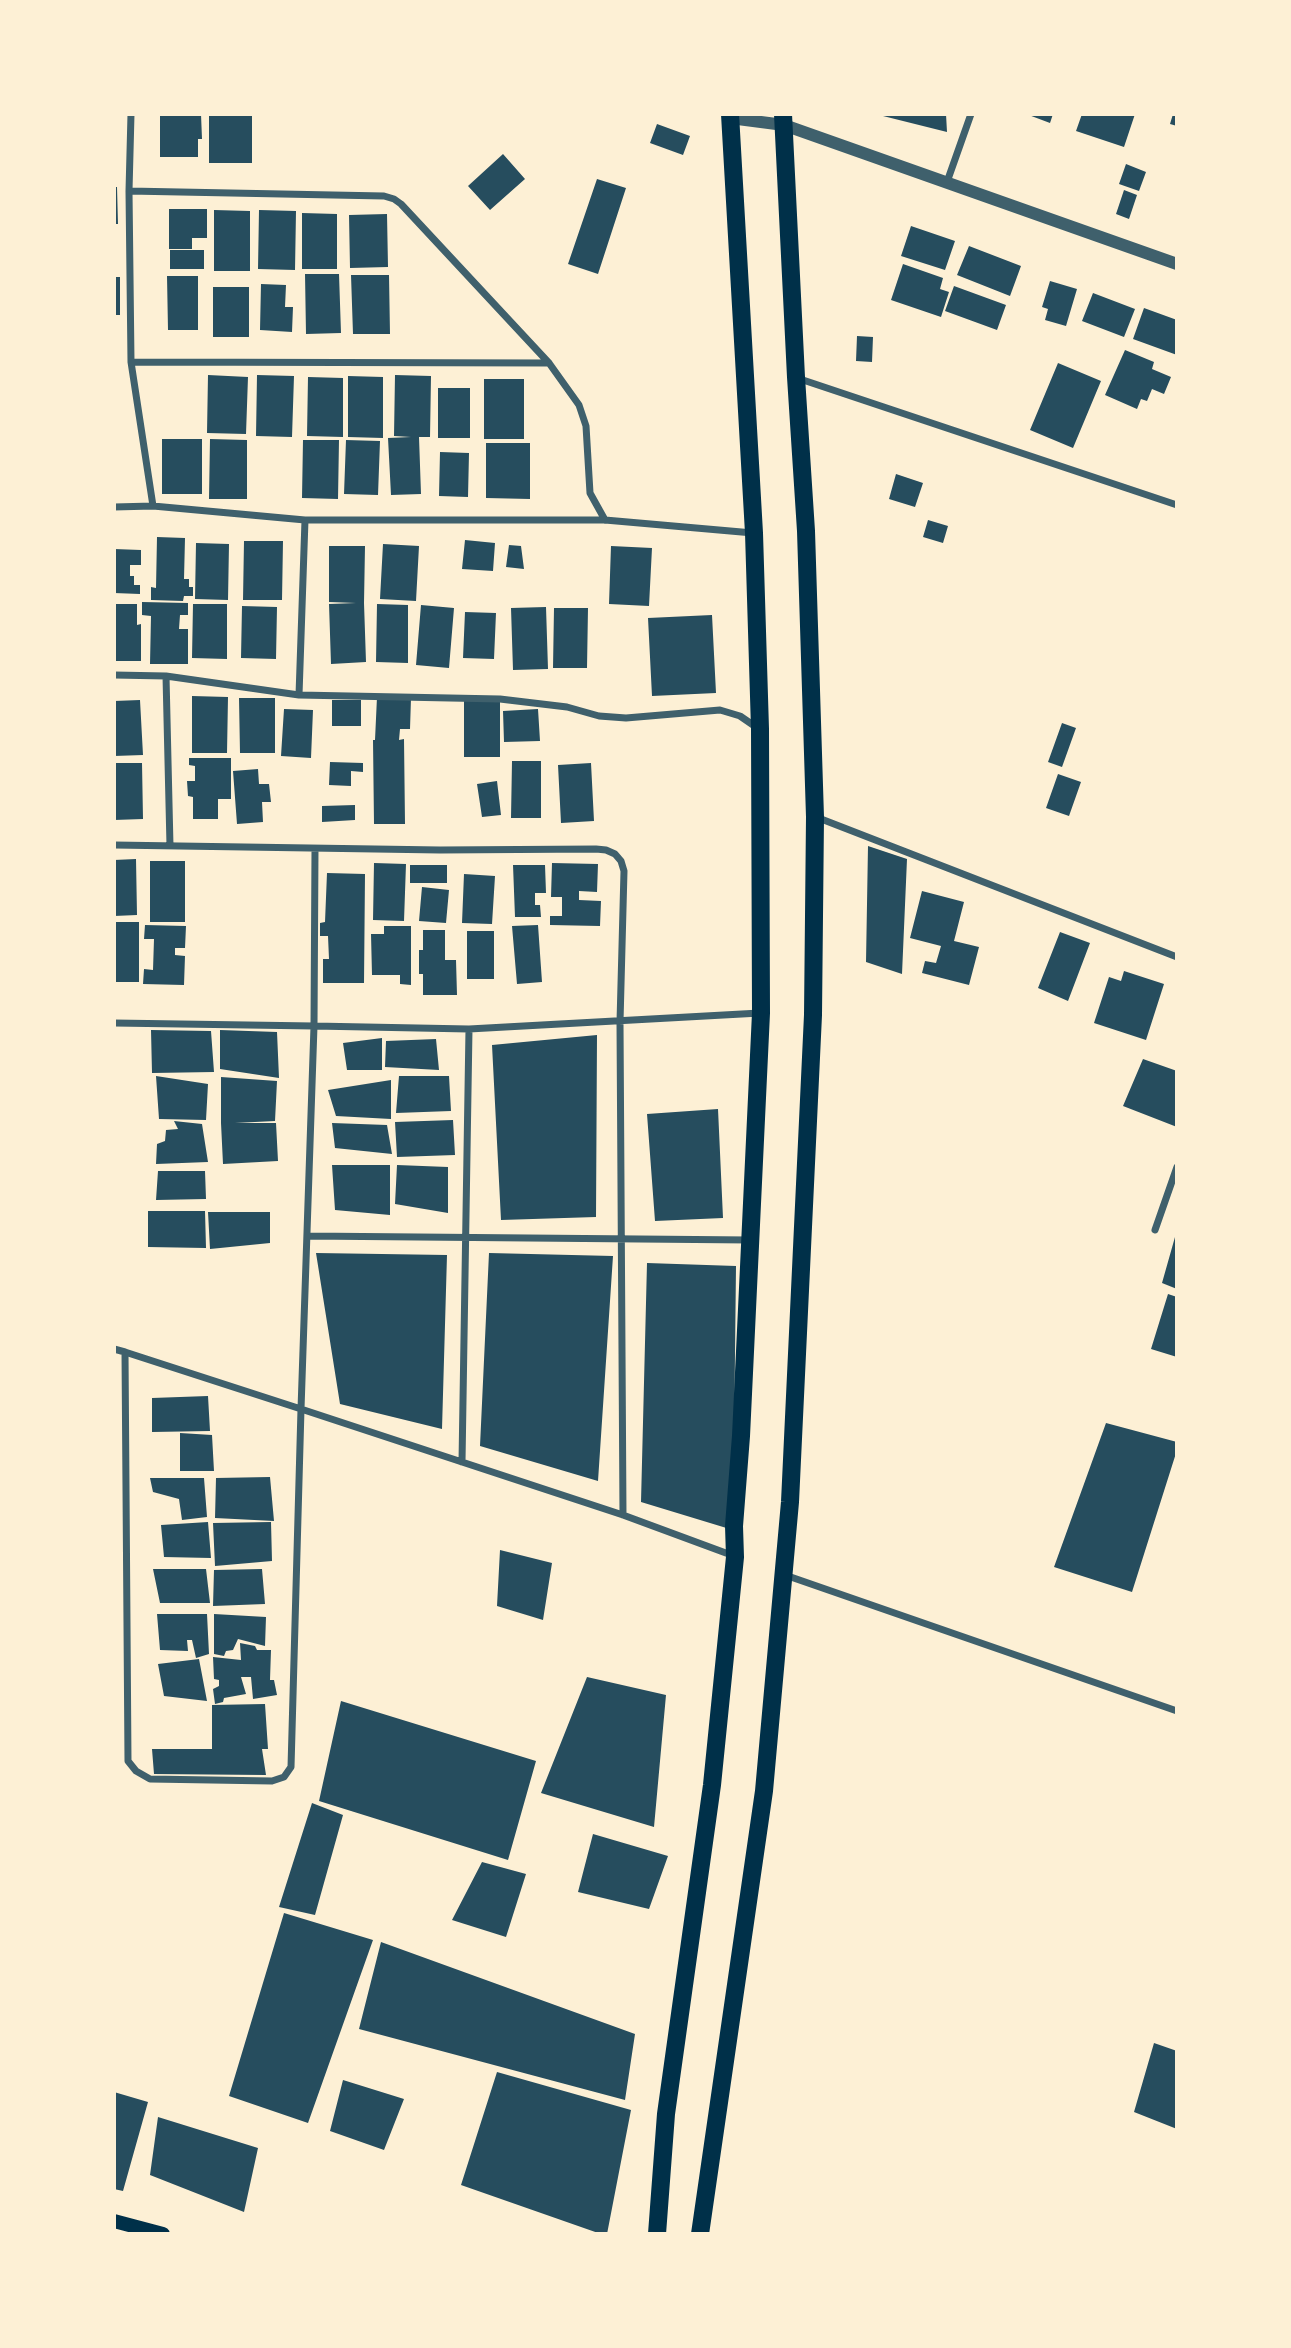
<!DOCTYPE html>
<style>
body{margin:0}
#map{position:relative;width:1291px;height:2348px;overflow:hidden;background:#fdf0d5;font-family:Roboto,sans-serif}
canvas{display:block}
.frame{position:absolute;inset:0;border:116px solid #fdf0d5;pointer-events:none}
</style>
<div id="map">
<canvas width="1291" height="2348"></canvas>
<div class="frame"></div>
</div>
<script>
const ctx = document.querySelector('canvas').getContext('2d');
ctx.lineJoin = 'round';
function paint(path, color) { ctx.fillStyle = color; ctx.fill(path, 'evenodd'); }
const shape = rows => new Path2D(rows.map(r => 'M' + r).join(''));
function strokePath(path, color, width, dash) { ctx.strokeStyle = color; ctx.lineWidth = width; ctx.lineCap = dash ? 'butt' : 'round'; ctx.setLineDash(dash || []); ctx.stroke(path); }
const building = shape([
 [160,114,201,114,202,139,198,139,198,157,160,157],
 [209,114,252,114,252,163,209,163],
 [879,114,946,114,947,132,879,115],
 [1026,114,1053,114,1050,123],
 [1082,114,1135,114,1124,147,1076,131],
 [1173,114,1177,114,1177,126,1170,124],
 [657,124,690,136,683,155,650,143],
 [503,154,525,179,490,210,468,186],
 [1126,164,1146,172,1139,191,1119,184],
 [597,179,626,188,598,274,568,264],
 [114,187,117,187,118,224,114,224],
 [1124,190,1137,195,1129,219,1116,214],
 [169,209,207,209,207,238,192,238,192,249,169,249],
 [214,210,250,211,250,271,214,271],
 [259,210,296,211,295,270,258,269],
 [302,213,337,214,337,269,302,269],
 [387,214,388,267,350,268,349,215],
 [911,226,955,241,945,270,901,256],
 [969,246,1021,266,1010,296,957,275],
 [170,250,204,250,204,269,170,269],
 [903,264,943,278,940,289,949,292,941,317,891,300],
 [305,274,339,274,341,333,306,334],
 [351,275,389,275,390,334,353,334],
 [167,276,198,276,198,330,168,330],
 [114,277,120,277,120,315,114,315],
 [1050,281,1077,289,1066,326,1045,320,1048,309,1042,307],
 [261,284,286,285,285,307,293,307,292,332,260,330],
 [954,286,1006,305,997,330,945,311],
 [213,287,249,287,249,337,213,337],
 [1093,293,1135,309,1124,337,1082,321],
 [1144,308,1177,320,1177,355,1133,339],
 [857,336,873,337,872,362,856,361],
 [1125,350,1154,362,1152,369,1171,377,1164,394,1152,389,1147,401,1141,399,1137,409,1105,395],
 [1058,363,1101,381,1073,448,1030,430],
 [208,375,248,377,246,434,207,433],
 [257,375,294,376,292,437,256,436],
 [395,375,431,376,430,437,419,437,421,494,391,495,388,438,411,437,394,436],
 [348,376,383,377,383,438,348,437],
 [308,377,343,378,343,437,307,436],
 [484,379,524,379,524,439,484,439],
 [438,388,470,388,470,438,438,438],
 [162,439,202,439,202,494,162,494],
 [210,439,247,440,247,499,209,499],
 [303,440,339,440,338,499,302,498],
 [346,440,380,441,378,495,344,494],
 [486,443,530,443,530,499,486,498],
 [440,452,469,453,468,497,439,496],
 [896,474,923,483,915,507,889,499],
 [928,520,948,526,943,543,923,537],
 [157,537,185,538,184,579,189,579,189,587,193,587,193,596,184,596,183,601,151,600,151,587,156,588],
 [465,540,495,543,493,571,462,569],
 [244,541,283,541,282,600,243,600],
 [196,543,229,544,228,600,195,599],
 [383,544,419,546,416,601,380,599],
 [509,545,521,546,524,569,506,567],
 [329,546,365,546,364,603,366,662,331,664,329,604,356,603,329,602],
 [611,546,652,548,649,606,609,604],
 [114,549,141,550,141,565,130,565,130,576,134,576,134,585,140,585,140,594,114,593],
 [142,602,188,603,188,615,180,615,179,629,188,629,188,664,150,664,151,616,142,615],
 [114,604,137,604,137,625,141,624,141,661,114,661],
 [193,604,227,604,227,659,192,658],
 [377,604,408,605,408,663,376,662],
 [421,605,454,608,449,668,416,665],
 [242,606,277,607,276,659,241,658],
 [546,607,548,669,513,670,511,608],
 [554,608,588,608,587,668,553,668],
 [465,612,496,613,494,659,463,658],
 [712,615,716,693,652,696,648,618],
 [192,696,228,697,227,753,192,753],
 [377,697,411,698,410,729,400,729,399,740,404,739,405,824,374,824,373,740,375,740],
 [239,698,275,698,275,753,240,753],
 [464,698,500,699,500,757,464,757],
 [140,700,143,755,114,756,114,701],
 [332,700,361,700,361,726,332,726],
 [284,709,313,710,311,758,281,756],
 [538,709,540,741,504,742,503,711],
 [1062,723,1076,728,1062,767,1048,762],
 [189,758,231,758,231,799,218,799,218,819,193,819,193,797,188,796,187,781,195,781,195,766,189,765],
 [512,761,541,761,541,818,511,818],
 [330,762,363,763,363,772,351,771,351,786,329,785],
 [114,763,142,763,143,819,114,820],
 [591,763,594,821,561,823,558,765],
 [258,769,259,784,269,784,271,802,262,802,263,822,237,824,233,771],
 [1058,774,1081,782,1069,816,1046,808],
 [497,781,501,815,482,817,477,784],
 [355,805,355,820,322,822,322,806],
 [868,846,907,859,902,974,866,962],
 [136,859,137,915,114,916,114,860],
 [150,861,185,861,185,922,150,922],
 [374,863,406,864,404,921,373,920],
 [552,863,598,864,597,892,579,891,579,900,601,901,600,926,550,925,550,916,562,916,562,897,551,897],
 [410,865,447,865,447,883,410,883],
 [513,865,545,865,546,893,535,893,535,905,540,905,541,917,515,917],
 [327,873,365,874,364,983,323,983,323,959,329,959,328,936,320,936,320,923,325,922],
 [464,874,495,876,492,924,462,923],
 [422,887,449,890,446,923,419,921],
 [922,891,964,902,954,941,979,947,969,985,922,973,925,961,936,963,941,946,910,938],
 [114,922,139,922,139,982,114,982],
 [145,925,186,926,185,948,175,948,175,955,185,956,184,985,143,984,144,969,153,970,154,939,144,939],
 [538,925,542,982,517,984,512,926],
 [384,926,411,926,411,985,400,984,400,975,372,975,371,934,384,934],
 [423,930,445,930,445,960,456,960,457,995,423,995,423,974,419,974,419,950,423,950],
 [467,931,494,931,494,979,467,979],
 [1060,932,1090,943,1068,1001,1038,988],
 [1124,971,1164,984,1146,1040,1094,1023,1109,977,1121,981],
 [151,1030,211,1031,214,1072,152,1073],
 [220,1030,277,1032,279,1078,220,1069],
 [597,1035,596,1217,501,1220,492,1045],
 [382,1038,382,1070,347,1070,343,1043],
 [436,1039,439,1070,385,1067,386,1041],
 [1143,1059,1177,1071,1177,1127,1123,1106],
 [156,1076,208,1084,206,1120,159,1119],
 [399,1076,449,1076,451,1111,396,1113],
 [221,1077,277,1081,275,1121,235,1123,276,1123,278,1161,223,1164,221,1123],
 [391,1080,391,1119,336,1116,328,1090],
 [718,1109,723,1218,655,1221,647,1114],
 [453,1120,455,1155,397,1157,395,1122],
 [174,1121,202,1124,208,1162,156,1164,157,1144,165,1141,166,1130,178,1129],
 [332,1123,387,1125,392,1154,335,1148],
 [332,1165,390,1165,390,1215,335,1210],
 [397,1165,448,1167,448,1213,395,1204],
 [158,1171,205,1171,206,1199,156,1200],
 [148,1211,205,1211,206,1248,148,1247],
 [208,1212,270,1212,270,1243,210,1249],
 [1175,1237,1177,1238,1177,1289,1162,1283],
 [316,1253,447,1255,442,1429,340,1404],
 [489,1253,613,1256,598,1481,480,1446],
 [647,1263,736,1266,733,1530,641,1502],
 [1168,1294,1177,1297,1177,1357,1151,1349],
 [208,1396,210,1431,152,1432,152,1398],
 [1106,1423,1177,1442,1177,1450,1132,1592,1054,1567],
 [180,1433,212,1435,214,1471,180,1471],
 [270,1477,274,1521,215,1518,216,1478],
 [150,1478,204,1478,207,1517,182,1520,179,1499,153,1492],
 [208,1522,211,1558,164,1557,161,1525],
 [271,1522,272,1561,215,1566,213,1523],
 [500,1550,552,1563,543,1620,497,1606],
 [153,1569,206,1569,210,1603,160,1603],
 [262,1569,265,1604,213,1606,214,1570],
 [157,1614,207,1614,209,1654,196,1658,192,1640,187,1640,188,1651,160,1650],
 [214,1614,266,1617,265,1646,238,1639,233,1650,226,1651,224,1656,214,1654],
 [240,1643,255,1646,257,1650,271,1650,270,1680,274,1680,277,1695,253,1699,251,1677,241,1677,246,1694,224,1698,223,1702,215,1704,213,1689,219,1686,219,1680,214,1679,213,1657,241,1660],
 [199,1659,207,1701,164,1696,158,1664],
 [587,1677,666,1695,654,1827,541,1793],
 [341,1701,536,1761,508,1860,319,1801],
 [265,1704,268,1749,262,1749,266,1775,154,1774,152,1749,212,1749,212,1705],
 [312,1803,343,1815,315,1915,279,1907],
 [593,1834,668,1856,649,1909,578,1892],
 [482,1862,526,1874,506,1937,452,1920],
 [284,1913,373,1940,308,2123,229,2096],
 [381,1942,635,2034,625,2100,359,2029],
 [1154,2043,1177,2051,1177,2129,1134,2112],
 [497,2072,631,2110,607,2234,601,2234,461,2185],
 [343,2080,404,2099,384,2150,330,2131],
 [114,2092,148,2102,123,2191,114,2189],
 [158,2117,258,2148,244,2212,150,2175]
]);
const minor = shape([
 [131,114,129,191,131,362,153,506],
 [947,182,971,114],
 [129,191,384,196,394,199,401,204,549,363,579,405,586,426,590,493,605,520],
 [131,362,549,363],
 [797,378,1177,505],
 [114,507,153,506,305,520,605,520,753,533],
 [114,675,166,676,299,695,500,699,567,707,599,716,626,718,720,710,740,716,756,727],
 [166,676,170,846],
 [299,695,305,520],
 [816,817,1177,957],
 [114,845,440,850,596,849,606,850,615,854,621,861,624,871,620,1022,623,1515],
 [114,1023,314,1026,315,849],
 [1155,1230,1177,1167],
 [307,1236,750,1240],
 [114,1349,125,1352,301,1409,291,1767,284,1777,272,1781,150,1779,136,1771,128,1761,125,1352],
 [462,1462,469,1029],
 [734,1556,623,1515,301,1409,314,1026,469,1029,760,1013],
 [785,1575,1177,1711]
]);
const tertiary = shape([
 [730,118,784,125,1177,264]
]);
const secondary = shape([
 [114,2221,163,2234]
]);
const primary = shape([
 [657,2234,666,2114,712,1785,735,1557,734,1526,741,1436,761,1013,760,729,754,533,730,114],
 [700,2234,764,1791,790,1502,813,1015,815,817,806,531,796,377,783,114]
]);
paint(building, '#264d5e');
strokePath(minor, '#3f606c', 7);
strokePath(tertiary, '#3f606c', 12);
strokePath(secondary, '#003049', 14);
strokePath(primary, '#003049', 18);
</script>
